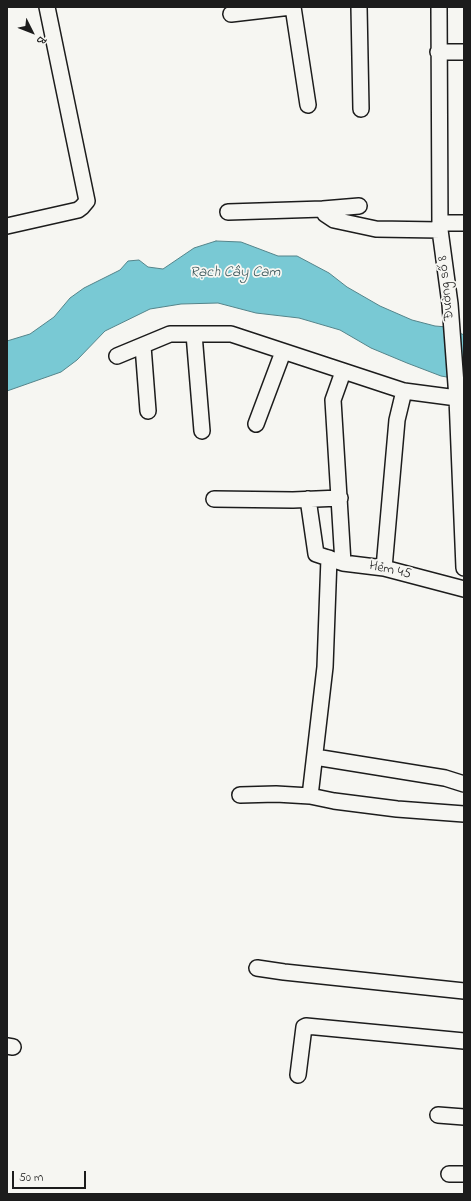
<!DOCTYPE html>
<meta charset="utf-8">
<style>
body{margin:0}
#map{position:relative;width:471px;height:1201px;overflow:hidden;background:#f6f6f2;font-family:"Indie Flower",sans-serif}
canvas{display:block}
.frame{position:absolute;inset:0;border:8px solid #1c1c1c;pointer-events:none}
.north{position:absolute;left:12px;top:12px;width:40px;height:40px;-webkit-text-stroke:3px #f6f6f2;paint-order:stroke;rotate:132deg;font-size:11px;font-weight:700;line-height:16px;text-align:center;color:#1c1c1c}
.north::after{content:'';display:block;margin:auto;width:14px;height:18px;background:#1c1c1c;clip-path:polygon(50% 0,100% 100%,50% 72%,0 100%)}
.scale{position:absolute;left:12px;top:1171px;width:74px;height:18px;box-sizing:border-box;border:2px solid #1c1c1c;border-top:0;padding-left:5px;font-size:12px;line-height:14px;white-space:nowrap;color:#1c1c1c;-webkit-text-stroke:3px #f6f6f2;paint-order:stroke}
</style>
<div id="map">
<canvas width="471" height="1201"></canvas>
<div class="frame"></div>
<div class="north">B</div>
<div class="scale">50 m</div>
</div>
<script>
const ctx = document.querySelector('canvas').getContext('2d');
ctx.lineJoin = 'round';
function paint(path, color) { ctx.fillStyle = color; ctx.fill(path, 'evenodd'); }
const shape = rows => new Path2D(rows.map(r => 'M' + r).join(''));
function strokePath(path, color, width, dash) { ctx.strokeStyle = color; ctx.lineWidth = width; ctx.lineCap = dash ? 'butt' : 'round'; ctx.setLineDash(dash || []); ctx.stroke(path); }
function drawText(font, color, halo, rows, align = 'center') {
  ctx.font = font + ' "Indie Flower",sans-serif'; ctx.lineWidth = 3.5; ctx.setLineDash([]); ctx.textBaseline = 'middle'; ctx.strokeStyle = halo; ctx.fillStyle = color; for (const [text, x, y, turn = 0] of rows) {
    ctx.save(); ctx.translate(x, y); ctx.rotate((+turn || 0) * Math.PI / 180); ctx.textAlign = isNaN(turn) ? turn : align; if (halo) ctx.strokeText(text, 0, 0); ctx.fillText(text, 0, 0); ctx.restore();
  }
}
const water = shape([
 [216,241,241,242,278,256,297,256,329,273,347,287,380,306,412,320,435,326,447,327,464,335,464,380,441,376,407,363,371,348,340,330,299,318,256,313,218,303,181,304,150,309,105,331,77,360,61,372,7,391,7,341,30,334,54,317,70,298,84,288,120,270,128,261,139,260,148,267,163,269,194,248,216,241]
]);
const minor = shape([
 [293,7,308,105],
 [359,7,361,109],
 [439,7,440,230,450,304,457,398,464,568],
 [231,14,291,7],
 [438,52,464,52],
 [323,209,359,206],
 [228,212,323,209,325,214,334,220,376,229,440,230],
 [440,223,464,223],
 [7,226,78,210,82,207,87,201,47,7],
 [194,334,202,431],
 [143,346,148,411],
 [117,356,170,334,231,334,404,391,457,398],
 [256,424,283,352],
 [214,499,293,500,340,498],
 [308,499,316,554,343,563,384,568,464,589],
 [343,563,333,400,343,372],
 [384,568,397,420,404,391],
 [315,757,445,778,464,784],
 [240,795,276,794,310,796,334,801,397,809,464,814],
 [310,796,325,667,329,558],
 [257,968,284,972,464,991],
 [7,1046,13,1047],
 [298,1075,304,1027,306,1026,464,1041],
 [438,1115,464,1117],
 [449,1174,464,1174]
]);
const streetNames = [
 ["Đường số 8",447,288,-96],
 ["Hẻm 45",390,571,12]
];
const waterNames = [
 ["Rạch Cây Cam",235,274]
];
paint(water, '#79c9d4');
strokePath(water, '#54848a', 1);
strokePath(minor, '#1c1c1c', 18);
strokePath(minor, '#f6f6f2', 15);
drawText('14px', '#1c1c1c', '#f6f6f2', streetNames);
drawText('italic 15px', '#3d595c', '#f6f6f2', waterNames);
</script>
